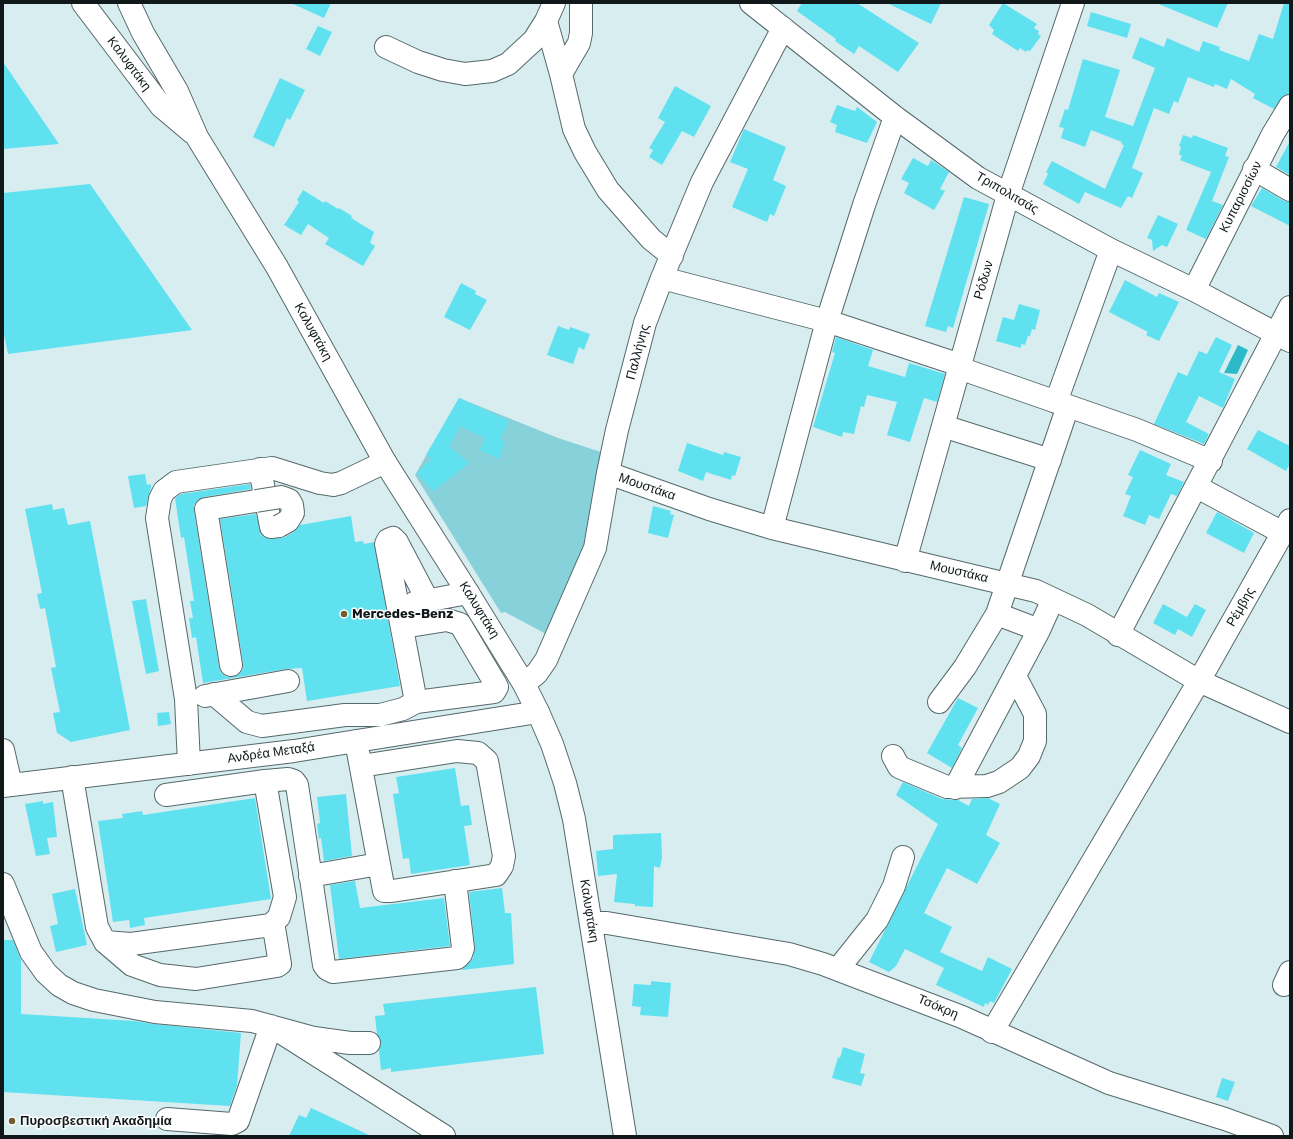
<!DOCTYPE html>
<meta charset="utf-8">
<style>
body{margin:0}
#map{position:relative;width:1293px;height:1139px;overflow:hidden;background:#d7edf0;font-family:Rubik,sans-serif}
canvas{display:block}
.frame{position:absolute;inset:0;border:4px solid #101819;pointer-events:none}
</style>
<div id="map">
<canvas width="1293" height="1139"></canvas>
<div class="frame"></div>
</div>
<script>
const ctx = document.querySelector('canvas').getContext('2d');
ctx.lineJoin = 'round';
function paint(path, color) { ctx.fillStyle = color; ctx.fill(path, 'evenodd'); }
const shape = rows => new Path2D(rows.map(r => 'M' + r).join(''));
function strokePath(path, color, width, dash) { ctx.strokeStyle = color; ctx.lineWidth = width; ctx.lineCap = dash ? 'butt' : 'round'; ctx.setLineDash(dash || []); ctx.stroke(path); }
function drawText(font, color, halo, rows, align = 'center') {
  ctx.font = font + ' Rubik,sans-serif'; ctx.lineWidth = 3; ctx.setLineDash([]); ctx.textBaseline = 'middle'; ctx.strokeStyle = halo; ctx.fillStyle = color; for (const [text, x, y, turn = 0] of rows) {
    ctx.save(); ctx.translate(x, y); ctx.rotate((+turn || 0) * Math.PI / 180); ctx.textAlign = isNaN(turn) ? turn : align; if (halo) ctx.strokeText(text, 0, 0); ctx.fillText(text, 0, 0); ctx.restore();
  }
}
const green = shape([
 [459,398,558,438,607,454,593,528,550,636,505,612,501,613,415,475]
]);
const water = shape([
 [1238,345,1248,350,1237,374,1224,373]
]);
const building = shape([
 [291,3,331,3,324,18],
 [802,3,857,3,919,43,898,72,859,46,854,54,835,41,836,39,797,11],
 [887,3,941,3,931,24],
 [1003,3,1037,24,1034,28,1039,31,1038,34,1041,36,1030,51,1027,50,1026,52,1020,48,1018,51,992,34,994,30,989,25],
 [1156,3,1228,3,1217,28],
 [1284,3,1290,3,1290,94,1284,95,1274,109,1253,98,1255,94,1231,79,1227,89,1215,84,1214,87,1188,77,1178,103,1174,101,1169,114,1154,108,1132,168,1143,173,1132,198,1128,196,1121,208,1085,192,1079,204,1043,184,1048,174,1046,172,1052,161,1105,189,1124,145,1121,144,1122,142,1091,130,1085,147,1061,138,1064,128,1059,127,1065,109,1068,110,1083,59,1120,70,1105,117,1133,126,1155,68,1132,58,1140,37,1164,47,1167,38,1199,52,1203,41,1220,47,1219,50,1249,61,1259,34,1273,39],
 [1091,12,1131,24,1127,38,1087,26],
 [318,26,332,32,320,56,306,49],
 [3,62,59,144,3,149],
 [280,78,305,90,290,120,287,118,274,147,253,137],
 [675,86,711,106,694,137,682,131,662,165,649,157,653,150,649,148,665,122,658,118],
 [837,105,855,111,857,107,877,122,867,143,835,132,837,125,830,122],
 [744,129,786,147,773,180,786,186,774,216,770,214,767,222,732,207,748,169,730,162],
 [1183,135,1192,138,1193,135,1228,148,1225,156,1229,157,1212,201,1223,205,1206,239,1186,230,1211,172,1180,160,1182,156,1179,154,1181,147,1179,146],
 [1290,141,1290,175,1276,167],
 [913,158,928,166,931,160,949,172,940,189,945,191,934,210,904,193,909,183,901,179],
 [90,184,192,330,8,354,3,330,3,193],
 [1262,188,1284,201,1290,202,1290,226,1251,206],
 [303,190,324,203,325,201,338,209,339,208,352,216,351,218,374,232,370,243,375,246,363,266,325,244,329,238,308,224,301,235,284,225,299,202,297,200],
 [964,197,989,204,953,328,948,326,946,332,925,326],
 [1158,215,1178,224,1167,247,1162,245,1153,251,1152,240,1147,238],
 [1125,280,1157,297,1159,293,1179,302,1159,341,1146,335,1148,332,1109,312],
 [461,283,476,291,475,294,487,300,470,330,444,317],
 [1019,304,1040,310,1035,330,1032,329,1030,336,1028,336,1025,345,1021,344,1021,348,996,341,1003,317,1014,320],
 [558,326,569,330,570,327,590,334,584,350,579,347,573,364,547,355],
 [836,337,873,350,868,366,905,377,909,363,945,374,937,402,924,398,910,442,887,435,897,402,867,395,864,407,861,406,854,434,843,432,842,437,813,427,835,353,832,352],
 [1216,337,1232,345,1219,372,1235,379,1223,408,1199,396,1186,422,1209,434,1204,444,1154,424,1178,372,1187,376,1199,351,1207,354],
 [459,398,509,421,500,439,505,441,499,459,480,450,485,438,460,426,449,446,469,463,433,491,417,473,432,459,426,455],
 [1258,430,1290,446,1290,463,1286,471,1247,449],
 [687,443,723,455,724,452,741,457,735,476,732,475,731,480,706,472,703,481,678,471],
 [1140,450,1171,464,1166,475,1184,482,1177,496,1171,494,1159,519,1149,515,1145,525,1123,516,1131,496,1125,494,1133,477,1128,475],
 [145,474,147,485,151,484,151,488,146,506,134,508,128,476],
 [250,484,251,489,204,497,198,500,194,505,194,511,219,667,221,673,227,677,233,677,239,674,243,669,243,663,220,519,256,514,261,535,266,538,273,539,285,537,294,532,300,525,351,516,355,542,363,541,364,544,374,542,400,686,307,701,302,668,286,669,203,683,196,637,192,638,189,618,193,618,190,601,194,601,184,537,181,538,175,498,181,494],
 [52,504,53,510,64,508,68,525,90,521,130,730,71,742,57,733,53,713,60,712,51,668,56,667,45,608,40,609,37,594,42,593,25,509],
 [653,506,671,511,670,514,674,515,668,538,648,533],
 [1217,512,1254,533,1244,553,1206,533],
 [146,599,159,671,146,674,132,601],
 [1163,604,1187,617,1195,604,1206,610,1192,637,1178,629,1175,635,1153,623],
 [958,698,978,708,958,745,962,748,952,768,927,753],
 [169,712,171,724,158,726,157,713],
 [455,768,461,806,469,805,472,825,464,826,470,865,411,874,409,858,403,859,393,794,399,793,396,777],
 [903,782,942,799,958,800,969,806,972,799,988,798,1000,804,986,835,1000,843,977,884,947,868,924,913,952,927,940,952,982,971,988,957,1012,969,994,1003,990,1001,988,1005,985,1003,984,1007,936,985,944,968,905,949,896,966,889,972,869,962,938,824,896,795],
 [346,794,352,856,324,861,321,838,319,839,317,824,320,823,317,797],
 [255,798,271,899,144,918,145,925,130,928,129,920,113,922,98,821,123,818,122,814,142,811,143,815],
 [43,801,43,804,53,802,57,837,47,838,50,854,36,856,25,804],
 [661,833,662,857,660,868,654,866,653,907,635,906,635,904,614,902,617,874,598,876,596,851,613,849,613,835],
 [355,881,360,908,444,898,450,946,339,959,330,885],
 [502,888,505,913,511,913,514,964,462,970,473,958,475,947,469,892],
 [75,889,87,945,56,952,50,926,58,924,52,894],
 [3,940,13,940,21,960,21,1014,135,1021,154,1024,241,1033,237,1085,230,1106,3,1092],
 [651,981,671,983,668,1017,640,1015,641,1007,632,1006,634,984,651,985],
 [536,987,544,1054,391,1072,391,1068,381,1070,379,1051,381,1043,377,1034,375,1016,385,1015,383,1004],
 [843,1047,865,1054,860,1073,865,1074,861,1086,832,1078,838,1057,840,1058],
 [1222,1078,1235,1082,1228,1101,1216,1097],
 [311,1108,371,1136,289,1136,299,1115,306,1118]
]);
const minor = shape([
 [581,3,581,33,579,43,561,74,574,129,585,152,608,190,651,239,672,256],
 [751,3,895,117,978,178,1111,250,1194,290,1290,341],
 [546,21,561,74],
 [386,47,418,62,443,70,465,74,492,71,508,64,534,40,546,21,554,3],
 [1254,169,1290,190],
 [662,278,827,321,960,365],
 [1194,290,1273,134,1290,106],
 [959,368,1137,430,1211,461],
 [1056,402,1111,250],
 [943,426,1050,460],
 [260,469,271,527,279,526],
 [608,473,709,509,772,528,1036,591,1087,615,1199,681,1290,722],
 [1197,487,1283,533],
 [772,528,827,321,864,205,895,117],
 [905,561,1008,195,1073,3],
 [414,603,468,593],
 [997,614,1039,630],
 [1118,635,1290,307],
 [231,665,206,509,256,501],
 [524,684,537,673,546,660,595,548,608,473,617,430,645,323,662,278,702,182,783,28],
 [214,694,247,722,262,726,345,715,380,715,403,709,416,702,494,692,497,687,495,683,460,624,447,620,403,627],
 [205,696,288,681],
 [416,702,386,544,388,540,393,538,397,542,428,601],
 [939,702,965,667,997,614,1068,406],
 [356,741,384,891,392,891,496,875,502,866,504,856,487,761,478,753,457,751,361,766],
 [3,750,11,785],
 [893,756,899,767,947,787,987,786,999,782,1020,768,1029,756,1035,741,1035,714,1015,676],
 [189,764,186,699,157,518,160,499,164,491,176,482,272,468,320,483,333,485,341,483,385,462],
 [72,777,97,927,105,942,132,965,160,975,196,979,277,966,280,964,274,928,271,925,131,944,105,942],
 [265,781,285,897,279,917,271,925],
 [3,786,294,751,538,712],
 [955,788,1039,630,1053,599],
 [166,795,265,781,288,779,294,781,297,785,324,965,327,969,333,972,457,958,461,954,463,948,455,881],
 [310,876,379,864],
 [3,884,31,952,46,973,59,985,73,993,94,1000,155,1012,252,1021,314,1038,350,1043,369,1043],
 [592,923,607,923,789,954,823,964,962,1017,1109,1083,1225,1119,1272,1136],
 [838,969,877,920,894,886,903,857],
 [1284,985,1290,972],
 [992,1032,1199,681,1290,520],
 [167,1119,232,1124,238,1121,271,1026,444,1136]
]);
const major = shape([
 [83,3,161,106,193,133],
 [129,3,143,33,177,91,197,137,277,267,385,462,468,593,524,684,538,712,552,744,565,783,574,819,625,1136]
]);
const minorBridge = shape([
 [256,501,281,497,289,500,292,505,293,513,288,521,279,526]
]);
const markers = [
 [344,614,4,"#755c2d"],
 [12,1121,4,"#755c2d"]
];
const streetNames = [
 ["Καλυφτάκη",129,64,53],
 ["Τριπολιτσάς",1007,193,30],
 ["Κυπαρισσίων",1241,197,-63],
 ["Ρόδων",984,280,-74],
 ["Καλυφτάκη",313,332,61],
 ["Παλλήνης",638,352,-75],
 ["Μουστάκα",647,487,19],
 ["Μουστάκα",959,572,13],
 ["Ρέμβης",1241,607,-60],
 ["Καλυφτάκη",479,610,58],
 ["Ανδρέα Μεταξά",271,753,-8],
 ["Καλυφτάκη",589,911,81],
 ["Τσόκρη",938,1007,23]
];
const poiNames = [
 ["Mercedes-Benz",352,614],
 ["Πυροσβεστική Ακαδημία",20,1121]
];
paint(green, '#87d1da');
paint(water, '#2dbac8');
paint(building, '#60e1f0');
strokePath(minor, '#55696b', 24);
strokePath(major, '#55696b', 24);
strokePath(minor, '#fff', 22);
strokePath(major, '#fff', 22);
strokePath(minorBridge, '#55696b', 24, []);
strokePath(minorBridge, '#fff', 22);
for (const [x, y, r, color] of markers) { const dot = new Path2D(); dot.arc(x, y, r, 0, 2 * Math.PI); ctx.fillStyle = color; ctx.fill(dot); strokePath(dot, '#fff', 1.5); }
drawText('13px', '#101819', '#fff', streetNames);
drawText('bold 13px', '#101819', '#fff', poiNames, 'left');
</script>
